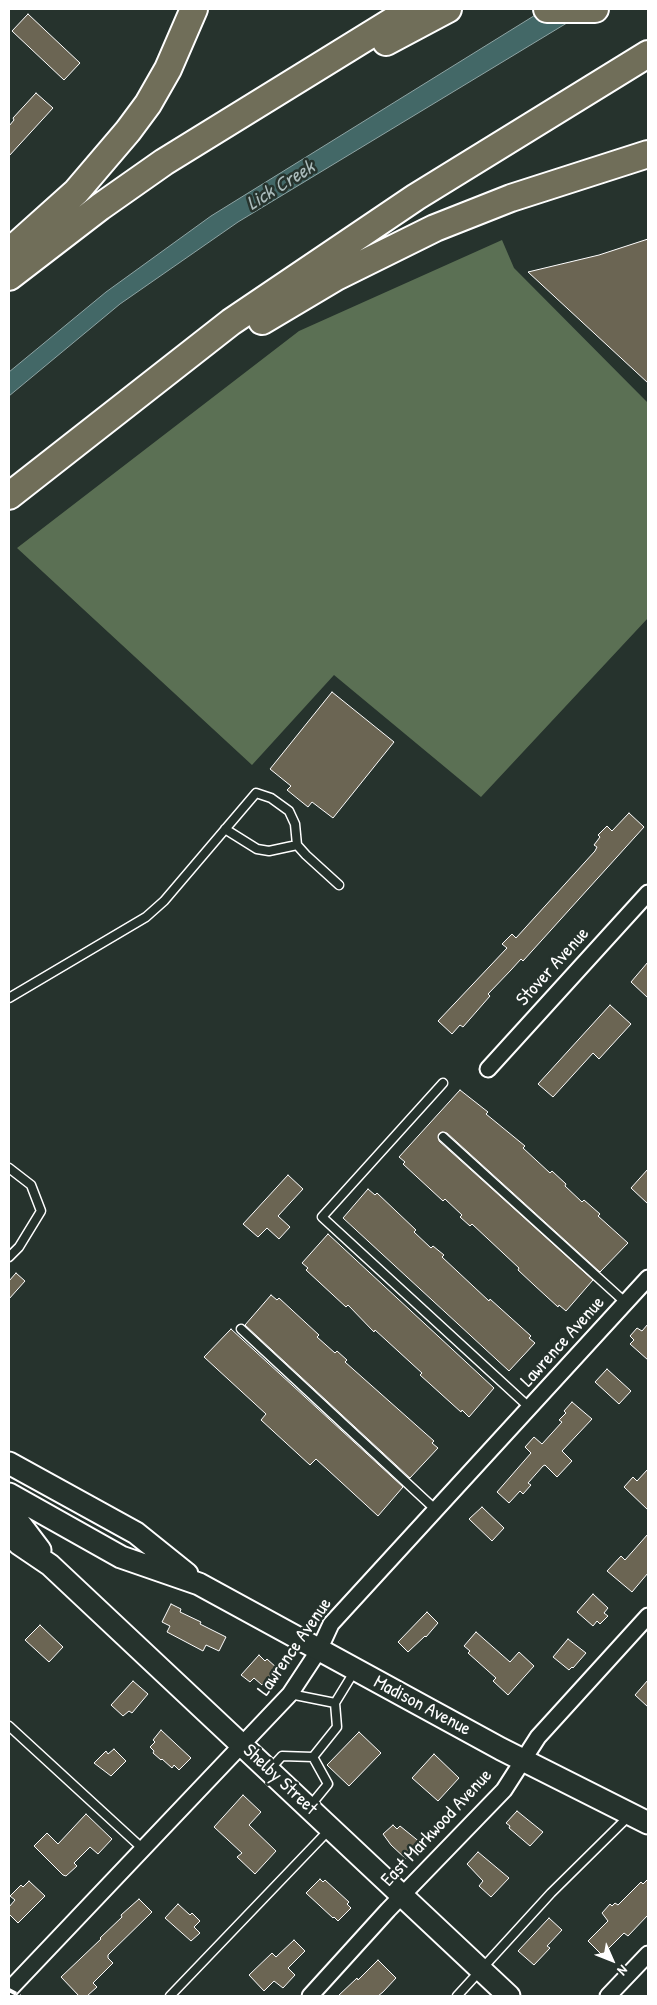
<!DOCTYPE html>
<style>
body{margin:0}
#map{position:relative;width:657px;height:2005px;overflow:hidden;background:#26332d;font-family:"Patrick Hand",sans-serif}
canvas{display:block}
.frame{position:absolute;inset:0;border:10px solid #fff;pointer-events:none}
.north{position:absolute;left:587px;top:1935px;width:50px;height:50px;-webkit-text-stroke:4px #26332d;paint-order:stroke;rotate:134deg;font-size:14px;font-weight:700;line-height:20px;text-align:center;color:#fff}
.north::after{content:'';display:block;margin:auto;width:18px;height:22px;background:#fff;clip-path:polygon(50% 0,100% 100%,50% 72%,0 100%)}
</style>
<div id="map">
<canvas width="657" height="2005"></canvas>
<div class="frame"></div>
<div class="north">N</div>
</div>
<script>
const ctx = document.querySelector('canvas').getContext('2d');
ctx.lineJoin = 'round';
function paint(path, color) { ctx.fillStyle = color; ctx.fill(path, 'evenodd'); }
const shape = rows => new Path2D(rows.map(r => 'M' + r).join(''));
function strokePath(path, color, width, dash) { ctx.strokeStyle = color; ctx.lineWidth = width; ctx.lineCap = dash ? 'butt' : 'round'; ctx.setLineDash(dash || []); ctx.stroke(path); }
function drawText(font, color, halo, rows, align = 'center') {
  ctx.font = font + ' "Patrick Hand",sans-serif'; ctx.lineWidth = 5; ctx.setLineDash([]); ctx.textBaseline = 'middle'; ctx.strokeStyle = halo; ctx.fillStyle = color; for (const [text, x, y, turn = 0] of rows) {
    ctx.save(); ctx.translate(x, y); ctx.rotate((+turn || 0) * Math.PI / 180); ctx.textAlign = isNaN(turn) ? turn : align; if (halo) ctx.strokeText(text, 0, 0); ctx.fillText(text, 0, 0); ctx.restore();
  }
}
const green = shape([
 [502,240,514,268,648,403,648,618,481,797,334,675,252,765,17,548,299,331]
]);
const water = shape([
 [545,9,590,9,238,222,120,304,9,396,9,372,106,292,211,216,545,9]
]);
const building = shape([
 [28,14,80,63,64,80,12,31,28,14],
 [36,93,53,108,9,156,9,126,14,120,13,118,36,93],
 [648,239,648,383,528,272,599,255,648,239],
 [332,692,394,742,333,818,312,802,308,807,287,790,291,786,270,769,332,692],
 [629,813,644,827,523,961,521,959,511,970,488,994,490,996,463,1027,460,1025,452,1034,438,1021,507,948,502,944,512,934,516,938,595,851,597,847,594,845,600,837,598,835,607,826,612,831,629,813],
 [648,962,648,998,631,982,648,962],
 [610,1005,631,1024,599,1059,593,1053,553,1097,538,1084,610,1005],
 [460,1090,488,1112,486,1114,525,1146,523,1148,550,1173,552,1171,566,1184,565,1186,582,1202,584,1200,600,1214,598,1216,628,1243,600,1272,447,1133,442,1132,439,1134,439,1141,593,1280,566,1311,559,1305,558,1307,534,1285,518,1270,519,1268,472,1224,470,1226,460,1217,462,1215,445,1199,443,1201,403,1164,405,1162,399,1157,460,1090],
 [648,1169,648,1204,631,1188,648,1169],
 [288,1175,303,1189,278,1216,290,1227,279,1239,267,1228,258,1237,243,1224,288,1175],
 [368,1189,375,1195,377,1193,416,1230,414,1232,431,1248,433,1246,444,1255,442,1257,489,1301,490,1299,531,1336,529,1338,535,1343,509,1371,343,1218,368,1189],
 [328,1234,494,1388,469,1417,462,1410,461,1412,420,1375,422,1373,375,1330,374,1332,348,1305,346,1307,306,1270,308,1268,302,1263,328,1234],
 [16,1273,25,1281,9,1299,9,1281,16,1273],
 [271,1295,277,1300,279,1298,319,1335,317,1337,335,1353,337,1351,347,1360,345,1362,434,1441,432,1443,438,1448,410,1478,245,1325,271,1295],
 [648,1324,648,1360,630,1344,634,1340,630,1336,637,1328,642,1331,648,1324],
 [231,1329,403,1487,378,1516,316,1459,310,1465,261,1420,266,1414,204,1357,231,1329],
 [607,1369,631,1391,619,1404,595,1382,607,1369],
 [572,1402,592,1419,562,1451,572,1461,557,1477,545,1465,543,1466,528,1483,531,1485,523,1494,520,1491,509,1503,497,1492,531,1453,525,1447,534,1437,542,1444,562,1422,559,1420,566,1413,564,1411,572,1402],
 [648,1469,648,1510,624,1487,633,1477,637,1481,648,1469],
 [482,1507,504,1528,492,1541,469,1519,482,1507],
 [648,1534,648,1573,632,1592,607,1571,621,1556,625,1560,648,1534],
 [593,1594,608,1608,604,1613,608,1616,600,1624,597,1621,593,1626,577,1612,593,1594],
 [171,1604,181,1609,180,1612,201,1622,200,1624,226,1637,219,1651,206,1645,203,1651,167,1632,170,1626,162,1622,171,1604],
 [427,1612,438,1623,426,1637,425,1636,408,1652,398,1642,427,1612],
 [40,1625,63,1647,49,1662,25,1640,40,1625],
 [476,1632,510,1662,519,1652,534,1666,508,1695,493,1681,496,1678,468,1653,470,1651,464,1646,476,1632],
 [568,1639,586,1653,573,1668,572,1667,569,1670,553,1657,568,1639],
 [259,1655,265,1661,267,1659,277,1668,262,1685,254,1678,250,1682,241,1675,259,1655],
 [648,1680,648,1707,635,1695,648,1680],
 [133,1681,148,1694,132,1713,129,1711,123,1716,111,1705,133,1681],
 [161,1730,191,1758,179,1770,174,1765,172,1768,162,1759,161,1760,153,1753,154,1751,150,1747,155,1742,153,1740,161,1730],
 [359,1732,381,1753,349,1786,327,1765,359,1732],
 [114,1749,126,1761,111,1776,94,1763,106,1751,108,1754,114,1749],
 [434,1754,459,1778,438,1801,412,1778,434,1754],
 [243,1795,261,1812,249,1825,276,1851,255,1874,237,1857,242,1853,214,1827,243,1795],
 [517,1811,543,1832,530,1846,509,1828,510,1826,506,1823,517,1811],
 [86,1814,112,1839,98,1854,90,1847,74,1863,77,1866,66,1876,63,1875,34,1846,47,1833,58,1844,86,1814],
 [393,1825,397,1829,400,1826,421,1843,406,1859,391,1845,383,1834,393,1825],
 [478,1852,509,1878,491,1897,479,1886,483,1881,467,1864,478,1852],
 [320,1879,323,1882,325,1880,349,1902,347,1904,351,1908,338,1921,334,1917,333,1918,306,1893,320,1879],
 [648,1879,648,1915,628,1936,624,1933,602,1955,588,1941,608,1921,602,1913,610,1904,612,1906,615,1903,618,1905,641,1882,643,1884,648,1879],
 [29,1881,45,1896,18,1923,9,1914,9,1907,15,1900,10,1896,21,1885,23,1887,29,1881],
 [139,1899,152,1912,108,1955,108,1958,113,1963,93,1983,97,1987,87,1996,79,1996,61,1977,101,1939,100,1938,122,1917,121,1915,139,1899],
 [178,1904,190,1915,192,1913,200,1921,194,1927,200,1933,191,1941,165,1918,178,1904],
 [549,1918,562,1930,547,1946,550,1948,534,1965,518,1951,549,1918],
 [294,1940,305,1951,288,1968,295,1975,283,1988,274,1981,264,1991,249,1975,272,1953,276,1957,294,1940],
 [378,1960,396,1978,383,1992,378,1996,338,1996,357,1978,358,1980,378,1960]
]);
const service = shape([
 [225,829,257,849,269,851,297,845],
 [9,998,146,917,164,901,256,793,271,798,289,811,295,824,297,845,306,855,339,885],
 [443,1083,322,1217,530,1408],
 [443,1137,626,1303],
 [9,1168,31,1185,41,1211,19,1247,9,1257],
 [241,1329,436,1510],
 [290,1694,335,1703],
 [9,1726,143,1849],
 [270,1769,282,1756,313,1757,337,1727,335,1703,354,1672],
 [310,1806,328,1784,313,1757],
 [170,1996,329,1830],
 [457,1996,551,1893,630,1815]
]);
const minor = shape([
 [488,1069,648,893],
 [9,1990,290,1694,319,1650,331,1624,648,1278],
 [310,1996,388,1910,504,1790,538,1737,648,1616],
 [608,1996,648,1954]
]);
const secondary = shape([
 [9,1463,136,1533,187,1574],
 [9,1494,121,1557,199,1584,501,1749,648,1823],
 [9,1509,40,1550],
 [9,1534,19,1544,50,1565,509,1996]
]);
const motorway = shape([
 [547,9,595,9],
 [386,42,448,9],
 [9,252,76,192,128,131,148,104,168,69,194,9],
 [9,277,100,207,164,162,412,9],
 [262,321,336,277,435,228,511,198,648,154],
 [9,496,231,322,416,197,648,54]
]);
const rail = shape([
 [9,1990,20,1996]
]);
const streetNames = [
 ["Stover Avenue",553,967,-48],
 ["Lawrence Avenue",563,1342,-48],
 ["Lawrence Avenue",295,1647,-55],
 ["Madison Avenue",422,1706,28],
 ["Shelby Street",280,1780,43],
 ["East Markwood Avenue",437,1828,-47]
];
const waterNames = [
 ["Lick Creek",281,186,-32]
];
paint(green, '#5b7054');
paint(water, '#436867');
strokePath(water, '#8ea4a4', 1);
paint(building, '#6b6553');
strokePath(building, '#fff', 1);
strokePath(service, '#fff', 11);
strokePath(minor, '#fff', 19);
strokePath(secondary, '#fff', 25);
strokePath(motorway, '#fff', 30);
strokePath(service, '#26332d', 8);
strokePath(minor, '#26332d', 15);
strokePath(secondary, '#26332d', 21);
strokePath(motorway, '#706e59', 26);
strokePath(rail, '#fff', 4, [8, 4]);
drawText('19px', '#fff', '#26332d', streetNames);
drawText('italic 20px', '#abb', '#26332d', waterNames);
</script>
